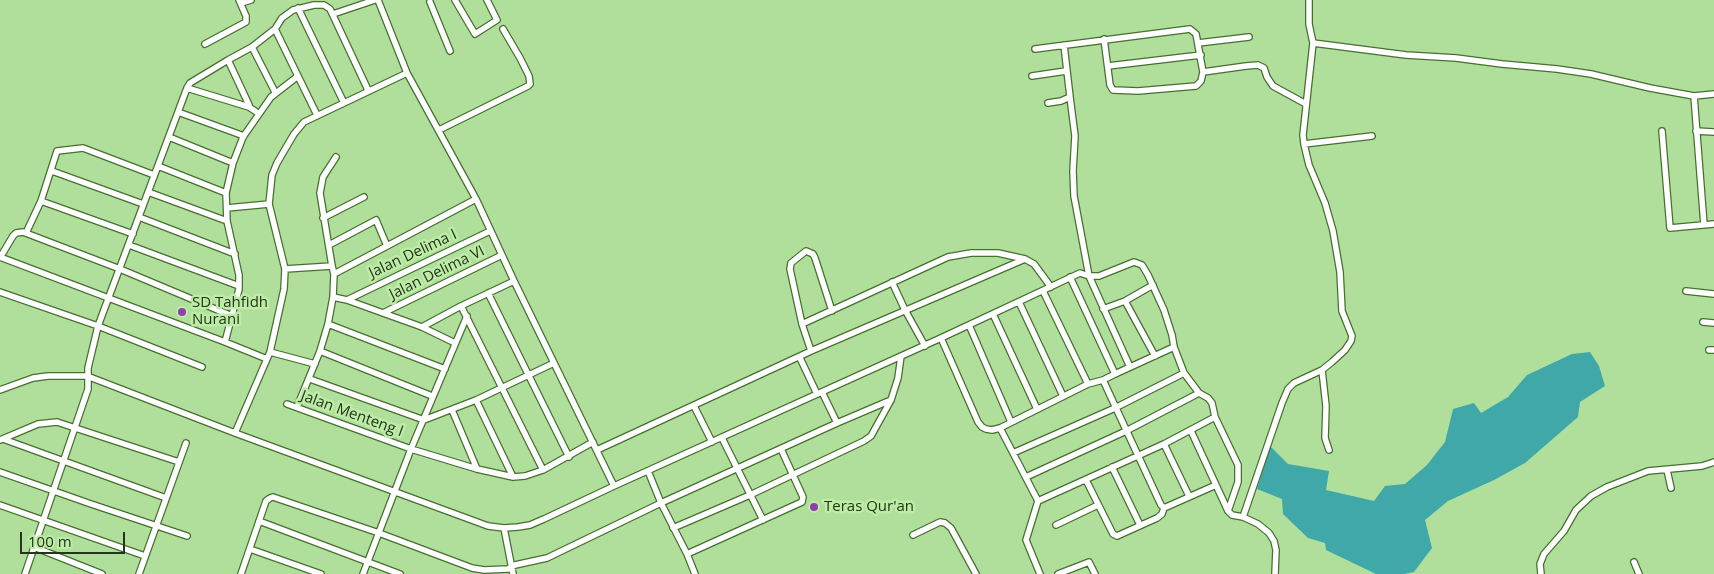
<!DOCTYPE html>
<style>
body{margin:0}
#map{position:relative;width:1714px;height:574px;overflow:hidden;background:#b0df9b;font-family:"Open Sans",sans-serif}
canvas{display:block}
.scale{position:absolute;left:20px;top:532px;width:105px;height:22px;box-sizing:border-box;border:2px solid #23351a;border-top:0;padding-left:6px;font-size:15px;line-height:18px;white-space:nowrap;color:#23351a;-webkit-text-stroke:4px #bdeca7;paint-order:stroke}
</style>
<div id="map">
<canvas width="1714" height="574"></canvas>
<div class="scale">100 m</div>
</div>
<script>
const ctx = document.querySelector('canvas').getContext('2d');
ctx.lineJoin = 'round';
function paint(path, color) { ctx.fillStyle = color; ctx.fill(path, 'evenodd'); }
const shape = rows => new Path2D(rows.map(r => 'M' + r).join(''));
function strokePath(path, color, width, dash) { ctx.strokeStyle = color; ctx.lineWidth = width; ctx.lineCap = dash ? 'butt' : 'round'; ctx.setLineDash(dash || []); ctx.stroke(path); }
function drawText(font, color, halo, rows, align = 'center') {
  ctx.font = font + ' "Open Sans",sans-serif'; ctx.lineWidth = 5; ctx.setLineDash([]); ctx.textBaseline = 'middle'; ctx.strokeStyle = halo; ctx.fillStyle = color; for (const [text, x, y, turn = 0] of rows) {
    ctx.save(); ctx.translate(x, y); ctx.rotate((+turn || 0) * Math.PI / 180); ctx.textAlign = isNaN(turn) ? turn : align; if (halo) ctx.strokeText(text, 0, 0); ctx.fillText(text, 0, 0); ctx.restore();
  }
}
const water = shape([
 [1590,352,1599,366,1605,386,1580,402,1578,417,1525,463,1494,480,1448,501,1425,520,1432,548,1414,572,1404,574,1376,574,1326,550,1325,543,1308,538,1283,514,1282,499,1257,489,1270,446,1288,464,1329,471,1326,490,1374,501,1385,486,1405,484,1427,465,1445,442,1453,409,1474,403,1481,413,1508,397,1527,375,1572,354]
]);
const minor = shape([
 [455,0,475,34,497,20,487,0],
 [430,2,450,51],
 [241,3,251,0],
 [298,8,344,103],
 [333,14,375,0],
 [275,29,317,115],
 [1104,39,1110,85,1113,90,1138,91,1196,86,1201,81,1203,72],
 [1198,43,1249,37],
 [1313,43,1406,55,1456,58,1502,64,1557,69,1591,74,1650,88,1694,96,1714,94],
 [205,44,246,22,246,16,239,0],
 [252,47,275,92],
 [1035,49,1190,29,1196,34,1203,72,1246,66,1258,65,1264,68,1267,77,1273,86,1306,104],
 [228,60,249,105,249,107],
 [1108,66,1201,55],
 [407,73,476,199],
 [1032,76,1066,71],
 [187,88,249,107,258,113],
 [1694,96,1704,225],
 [1070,97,1075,136,1073,171,1074,196,1089,276,1130,367],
 [1048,103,1061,101,1070,97,1064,45],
 [178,112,244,136],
 [439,130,528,86,530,84,529,76,520,58,503,29],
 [1662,131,1670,228,1714,224],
 [1696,131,1714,132],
 [169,137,233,163],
 [1304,144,1372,136],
 [158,166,226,193],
 [52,171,143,204],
 [148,192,227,221],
 [41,201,133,234],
 [227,208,269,204],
 [139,217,235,254],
 [323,218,364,197],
 [26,233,41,201,57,151,83,148,154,175],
 [129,245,239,286],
 [329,245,376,220,387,246],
 [1,256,13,236,16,233,23,232,120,269,232,316],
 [0,257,225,342],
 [332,266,320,193,323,177,336,157],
 [285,269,332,266,334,274,333,297,328,324,320,351,297,407],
 [334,274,476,199,514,281,614,486],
 [892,282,905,310,925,346],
 [1043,291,1088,384],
 [1686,291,1714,294],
 [0,292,98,326,202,367],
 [488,293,569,457],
 [333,297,347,300,383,313,422,327,455,343],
 [347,300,490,231],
 [1125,301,1155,356],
 [1019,302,1063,396],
 [461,306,543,470],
 [1103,309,1125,301,1153,285],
 [383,313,502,255],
 [993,314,1037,409],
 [1703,322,1714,323],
 [328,324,445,369],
 [802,324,948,257,971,253,998,253,1025,259],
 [969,325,1011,422],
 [422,327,461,306,514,281],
 [941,338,978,422,982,427,986,429,992,430,1000,428,1088,384,1103,380,1115,374,1070,277],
 [1709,350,1714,350],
 [320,351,432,396],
 [811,351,802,324,790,269,791,263,806,251,813,254,815,258,832,311],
 [270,352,315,364],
 [800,358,817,394],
 [267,359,225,342,239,289,239,275,227,221,226,193,233,163,243,137,271,97,298,76],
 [1322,370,1326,406,1325,438,1329,450],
 [1115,374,1174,347],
 [310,379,424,420,476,400,554,363],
 [1103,380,1161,505,1164,508],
 [0,390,33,378,48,376,87,376,235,433,488,526,504,528,518,527,530,525,544,519,614,486,941,338,1080,273,1089,276,1099,276,1134,262,1142,265,1148,275,1164,310,1172,335,1174,347,1184,373,1199,393,1208,398,1212,403,1215,417,1238,465,1238,482,1228,511,1232,515,1243,517,1258,524,1269,533,1274,541,1276,550,1275,574],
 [822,392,837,423],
 [476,400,513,477],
 [287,404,411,449,477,469,513,477,525,476,543,470,593,442],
 [694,406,712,442],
 [452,410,477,469],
 [1000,428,1038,501,1026,540,1040,574],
 [1191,431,1228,511],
 [235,433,270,352,284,289,285,269,269,204,272,175,277,163,294,134,304,122,407,73,378,0],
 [722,438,763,520],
 [3,439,166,498],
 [0,440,38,424,57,422,179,462],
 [1164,444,1189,496],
 [597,450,811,351,1025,259,1034,264,1051,287],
 [1013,453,1115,408,1184,373],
 [1112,467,1140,525],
 [1667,470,1671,488],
 [648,471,661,503,687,554,695,574],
 [0,472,91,504,187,536],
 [1026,477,1126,431,1199,393],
 [1086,480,1113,534,1117,536,1157,518,1162,514,1164,508,1216,485],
 [1038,501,1164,444,1215,417],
 [0,505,145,556],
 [1243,517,1282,403,1288,389,1294,383,1322,370,1332,362,1345,350,1351,341,1352,336,1342,311,1340,272,1333,231,1325,203,1309,165,1304,144,1303,135,1313,43,1309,24,1309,0],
 [259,521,400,574],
 [1056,525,1098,505],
 [504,528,513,574],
 [673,528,750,495,864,441,871,436,891,400,898,378,901,356],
 [913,535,940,522,945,523,951,528,976,574],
 [34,547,102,574],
 [250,549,321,574],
 [687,554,802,502,803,497,781,449],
 [1634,562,1639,574],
 [25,574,88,389,88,368,98,326,187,88,190,83,228,60,252,47,275,29,282,18,293,10,314,5,324,5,330,9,368,90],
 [139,574,186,443],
 [241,574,266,501,270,498,273,497,379,533,472,568,484,570,508,569,515,565,547,558,661,503,837,423,891,400],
 [363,574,411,449,467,316],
 [1058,574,1089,562,1095,574],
 [1541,574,1540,564,1544,554,1564,531,1576,510,1591,496,1607,487,1648,471,1702,466,1714,462]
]);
const markers = [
 [182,312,5,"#8f3ead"],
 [814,507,5,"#8f3ead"]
];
const streetNames = [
 ["Jalan Delima I",413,254,-25],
 ["Jalan Delima VI",437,273,-26],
 ["Jalan Menteng I",352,414,20]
];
const poiNames = [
 ["SD Tahfidh",192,303],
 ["Nurani",192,320],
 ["Teras Qur'an",824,507]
];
paint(water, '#40a8a9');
strokePath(minor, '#466f30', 8);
strokePath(minor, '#fff', 5.5);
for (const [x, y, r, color] of markers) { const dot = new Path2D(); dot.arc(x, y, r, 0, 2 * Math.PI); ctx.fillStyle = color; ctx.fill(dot); strokePath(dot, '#bdeca7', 2); }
drawText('15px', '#23351a', '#bdeca7', streetNames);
drawText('15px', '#23351a', '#bdeca7', poiNames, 'left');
</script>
